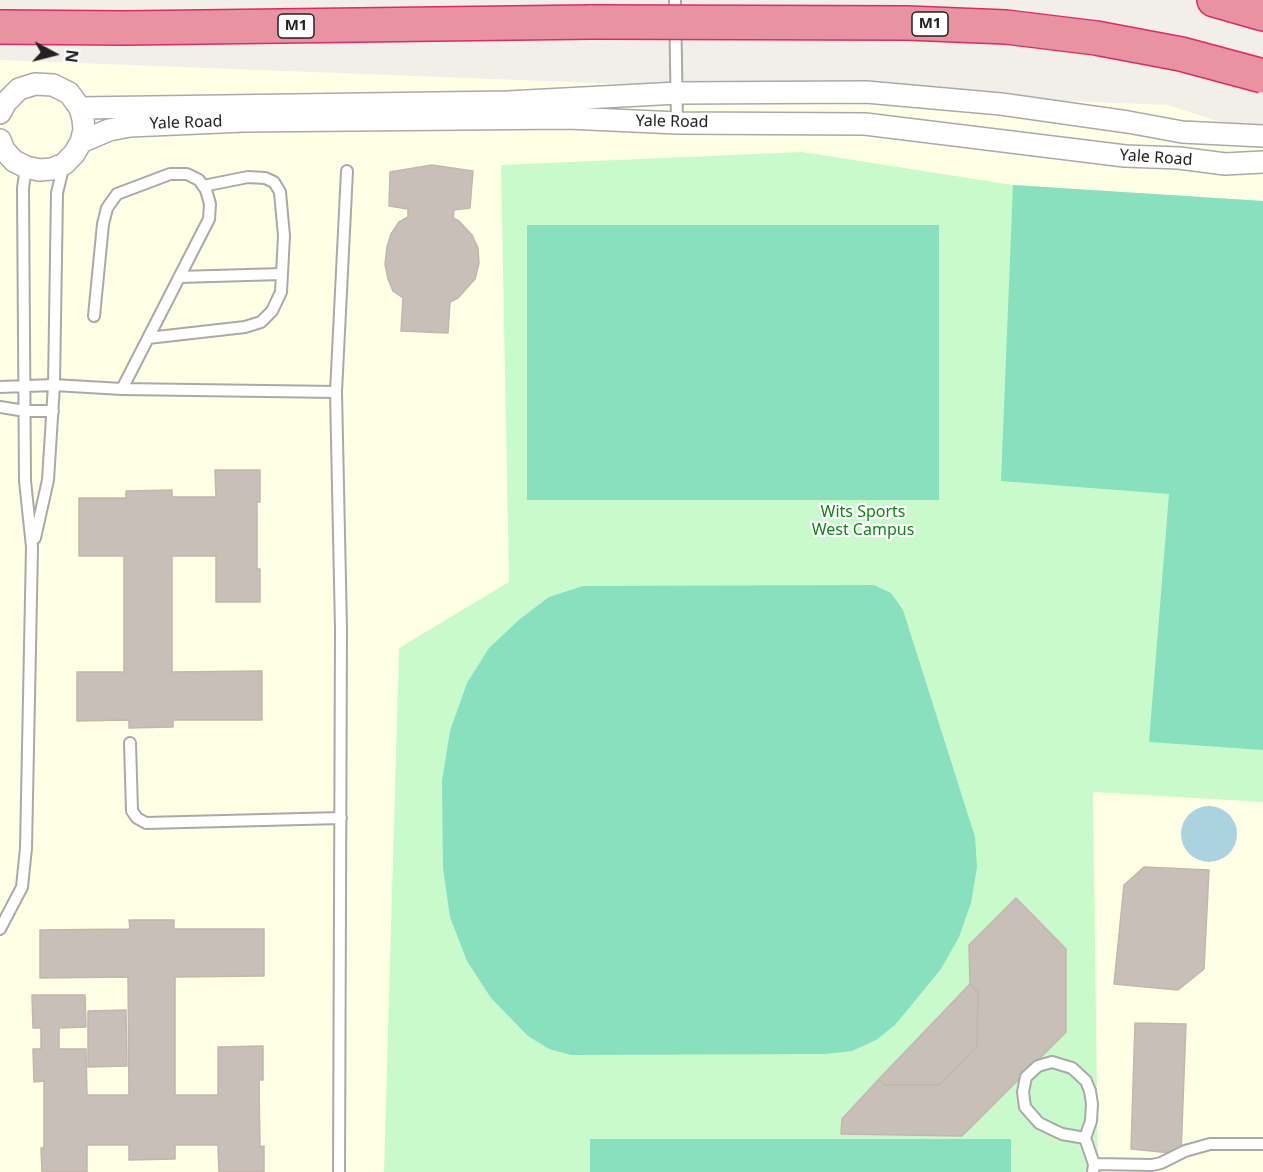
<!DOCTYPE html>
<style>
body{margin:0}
#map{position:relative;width:1263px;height:1172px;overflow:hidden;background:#f2efe9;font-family:"Noto Sans",sans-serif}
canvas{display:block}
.north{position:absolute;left:24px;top:24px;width:60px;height:60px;-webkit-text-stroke:4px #fff;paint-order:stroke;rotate:97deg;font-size:16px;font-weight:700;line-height:24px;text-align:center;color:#222}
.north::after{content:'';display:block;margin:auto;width:21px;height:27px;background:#222;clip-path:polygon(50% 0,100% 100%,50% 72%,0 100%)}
</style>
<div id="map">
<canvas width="1263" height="1172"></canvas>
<div class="north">N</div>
</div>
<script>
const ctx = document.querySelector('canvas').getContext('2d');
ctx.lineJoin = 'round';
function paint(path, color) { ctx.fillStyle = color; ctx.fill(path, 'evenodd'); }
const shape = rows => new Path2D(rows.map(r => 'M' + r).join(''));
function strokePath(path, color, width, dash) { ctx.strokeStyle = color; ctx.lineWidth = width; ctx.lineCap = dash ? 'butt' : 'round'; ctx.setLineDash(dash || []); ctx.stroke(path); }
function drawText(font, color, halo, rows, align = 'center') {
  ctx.font = font + ' "Noto Sans",sans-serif'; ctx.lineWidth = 4.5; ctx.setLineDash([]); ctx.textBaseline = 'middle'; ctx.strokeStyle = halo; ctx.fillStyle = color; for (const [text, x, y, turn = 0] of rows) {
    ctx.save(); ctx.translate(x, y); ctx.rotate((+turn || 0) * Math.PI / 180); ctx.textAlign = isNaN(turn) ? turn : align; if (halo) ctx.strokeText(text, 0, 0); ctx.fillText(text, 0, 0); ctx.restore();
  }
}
const education = shape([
 [0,60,1168,105,1263,136,1263,1172,0,1172]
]);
const park = shape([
 [802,152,1013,185,1263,201,1263,802,1093,792,1098,1172,384,1172,399,648,509,582,501,165]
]);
const pitch = shape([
 [1013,185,1263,201,1263,750,1149,742,1169,494,1001,481],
 [527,225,939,225,939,500,527,500],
 [874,585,891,593,903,610,975,837,977,867,971,903,959,937,941,969,895,1025,876,1040,852,1051,825,1054,571,1055,549,1049,528,1036,491,998,467,961,450,917,443,868,442,781,450,731,467,683,489,648,520,619,549,597,583,586],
 [590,1139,1011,1139,1011,1172,590,1172]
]);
const water = shape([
 '1181 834a28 28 0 1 1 56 0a28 28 0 1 1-56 0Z'
]);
const building = shape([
 [432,165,473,171,470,208,454,210,453,218,459,221,472,235,478,248,479,263,475,279,458,298,450,302,448,333,401,331,403,298,393,291,388,279,385,264,387,247,391,234,399,222,408,217,408,209,389,206,390,172,432,165],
 [215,470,260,470,260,502,257,502,257,569,260,569,260,602,216,602,216,556,172,556,172,672,262,671,262,720,173,720,173,727,129,728,129,720,77,721,77,672,124,672,124,556,79,556,79,498,126,498,126,491,172,490,172,497,216,497,215,470],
 [1144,867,1209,870,1204,969,1178,990,1114,984,1124,885,1144,867],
 [1016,898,1066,949,1066,1032,962,1136,841,1134,842,1119,879,1079,884,1085,939,1085,977,1046,978,992,970,984,969,945,1016,898],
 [129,920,174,920,174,929,264,929,264,976,175,977,175,1095,218,1095,218,1047,263,1046,263,1080,259,1080,260,1147,264,1146,264,1172,219,1172,218,1145,175,1145,175,1159,129,1160,129,1145,87,1145,87,1172,42,1172,41,1148,44,1148,44,1081,34,1082,33,1049,41,1049,41,1028,33,1028,32,995,85,995,86,1027,59,1028,59,1049,86,1049,87,1095,129,1095,128,977,40,978,40,930,130,929,129,920],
 [970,984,978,992,977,1046,939,1085,884,1085,879,1079,970,984],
 [126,1010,127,1066,88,1067,88,1011,126,1010],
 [1135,1023,1186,1024,1181,1154,1131,1149,1135,1023]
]);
const service = shape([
 [675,0,677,123],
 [179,277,282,274],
 [94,316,103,224,107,208,117,194,170,174,187,174,199,180,206,190,210,204,209,219,122,389],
 [148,338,245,327,261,322,272,311,281,292,284,236,280,192,274,182,265,178,248,177,203,186],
 [0,387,54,385,122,389,336,392],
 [0,407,25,411,53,411],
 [35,538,48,480,54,385,57,193,64,164],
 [130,743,132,811,137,818,146,823,341,818],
 [0,929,22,887,26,848,32,547,25,481,23,188,26,167],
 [1052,1062,1072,1068,1086,1081,1090,1091,1092,1104,1091,1121,1085,1138,1062,1134,1039,1123,1025,1107,1023,1092,1026,1077,1038,1066,1052,1062],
 [1085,1138,1094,1164,1093,1172],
 [1094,1164,1152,1165,1161,1163,1185,1151,1210,1144,1263,1144],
 [339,1172,341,629,336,392,347,171]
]);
const minor = shape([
 [80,108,508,102,678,93,866,92,1001,104,1128,122,1182,132,1263,136],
 [0,113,6,102,19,89,35,84,53,85,69,93,80,108,83,119,84,130,81,142,74,154,64,164,52,169,39,170,26,167,14,161,4,150,0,140],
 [81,142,109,130,130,126,243,121,568,118,677,123,865,124,1125,156,1179,158,1225,164,1263,162]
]);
const motorway = shape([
 [1214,0,1263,14],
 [0,27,125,28,592,22]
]);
const motorwayBridge = shape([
 [592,22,907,23,1006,27,1096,38,1181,54,1263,76]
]);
const shields = [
 [930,24,36],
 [296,26,36]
];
const shieldNames = [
 ["M1",930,24],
 ["M1",296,26]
];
const streetNames = [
 ["Yale Road",672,122,1],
 ["Yale Road",186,123,-2],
 ["Yale Road",1156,158,4]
];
const parkNames = [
 ["Wits Sports",863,512],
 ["West Campus",863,530]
];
paint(education, '#ffffe5');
paint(park, '#c8facc');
paint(pitch, '#88e0be');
paint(water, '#aad3df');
paint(building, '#c7bfb8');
strokePath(building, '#c4b6ab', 1.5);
strokePath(service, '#a9a9a9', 14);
strokePath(minor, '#a9a9a9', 24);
strokePath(motorway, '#dc2a67', 36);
strokePath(service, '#fff', 10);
strokePath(minor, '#fff', 21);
strokePath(motorway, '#e892a2', 33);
strokePath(motorwayBridge, '#dc2a67', 36, []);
strokePath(motorwayBridge, '#e892a2', 33);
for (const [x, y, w] of shields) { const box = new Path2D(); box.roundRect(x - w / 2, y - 12, w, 24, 4.5); ctx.fillStyle = '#fff'; ctx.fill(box); strokePath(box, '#222', 1.5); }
drawText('bold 15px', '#222', null, shieldNames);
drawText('16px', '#222', '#fff', streetNames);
drawText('16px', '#0c8416', '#fff', parkNames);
</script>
